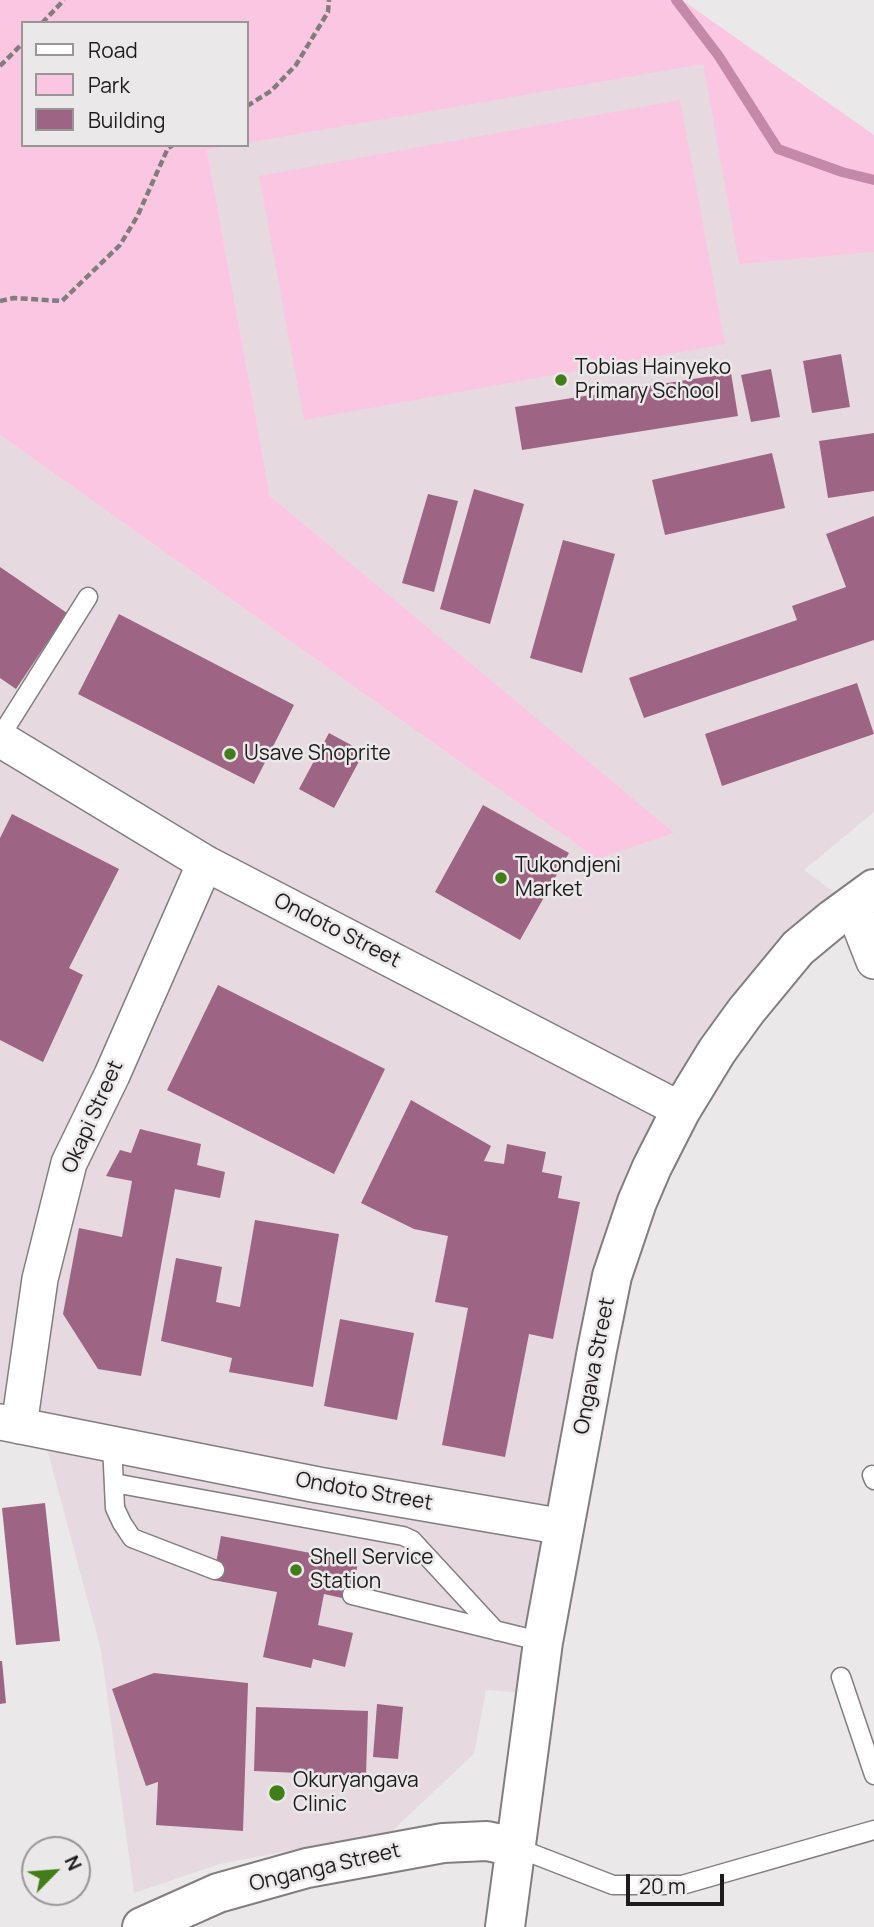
<!DOCTYPE html>
<style>
body{margin:0}
#map{position:relative;width:874px;height:1927px;overflow:hidden;background:#ebe8e9;font-family:Manrope,sans-serif}
canvas{display:block}
.legend{position:absolute;left:21px;top:21px;width:228px;height:126px;box-sizing:border-box;background:#ebe8e9;border:2px solid #999697;margin:0;padding:9px 12px;list-style:none;font-size:21px;color:#1e1c1d}
.legend li{display:flex;align-items:center;gap:14px;height:35px}
.legend b{width:35px;border:2px solid #999697}
.north{position:absolute;left:21px;top:1836px;width:70px;height:70px;box-sizing:border-box;background:#ebe8e9;border:2px solid #999697;border-radius:50%;rotate:65deg;font-size:19px;font-weight:700;line-height:28px;text-align:center;color:#1e1c1d}
.north::after{content:'';display:block;margin:auto;width:24px;height:32px;background:#417d19;clip-path:polygon(50% 0,100% 100%,50% 72%,0 100%)}
.scale{position:absolute;left:626px;top:1874px;width:98px;height:32px;box-sizing:border-box;border:4px solid #1e1c1d;border-top:0;padding-left:9px;font-size:21px;line-height:24px;white-space:nowrap;color:#1e1c1d;-webkit-text-stroke:5px #ebe8e9;paint-order:stroke}
</style>
<div id="map">
<canvas width="874" height="1927"></canvas>
<ul class="legend">
<li><b style="height:9px;background:#fff"></b>Road</li>
<li><b style="height:19px;background:#fac6e1"></b>Park</li>
<li><b style="height:19px;background:#9d6484"></b>Building</li>
</ul>
<div class="north">N</div>
<div class="scale">20 m</div>
</div>
<script>
const ctx = document.querySelector('canvas').getContext('2d');
ctx.lineJoin = 'round';
function paint(path, color) { ctx.fillStyle = color; ctx.fill(path, 'evenodd'); }
const shape = rows => new Path2D(rows.map(r => 'M' + r).join(''));
function strokePath(path, color, width, dash) { ctx.strokeStyle = color; ctx.lineWidth = width; ctx.lineCap = dash ? 'butt' : 'round'; ctx.setLineDash(dash || []); ctx.stroke(path); }
function drawText(font, color, halo, rows, align = 'center') {
  ctx.font = font + ' Manrope,sans-serif'; ctx.lineWidth = 5; ctx.setLineDash([]); ctx.textBaseline = 'middle'; ctx.strokeStyle = halo; ctx.fillStyle = color; for (const [text, x, y, turn = 0] of rows) {
    ctx.save(); ctx.translate(x, y); ctx.rotate((+turn || 0) * Math.PI / 180); ctx.textAlign = isNaN(turn) ? turn : align; if (halo) ctx.strokeText(text, 0, 0); ctx.fillText(text, 0, 0); ctx.restore();
  }
}
const built = shape([
 [703,63,739,263,874,252,874,812,804,870,852,905,798,948,637,1202,535,1694,486,1690,474,1754,392,1831,220,1864,134,1893,101,1650,42,1430,0,1422,0,435,597,859,673,833,270,496,207,150,233,145,247,145,247,143]
]);
const green = shape([
 [0,0,682,0,874,135,874,252,739,264,703,64,247,143,247,23,23,23,23,145,233,145,207,150,270,496,674,833,597,859,0,435],
 [680,100,725,344,304,420,259,176]
]);
const stream = shape([
 [676,0,718,55,778,149,842,172,874,180]
]);
const building = shape([
 [841,354,850,407,812,413,803,361],
 [771,369,780,417,751,422,741,375],
 [731,373,738,416,522,450,515,407],
 [874,433,874,491,828,498,819,441],
 [772,453,785,508,665,535,652,480],
 [474,489,524,504,490,624,440,609],
 [428,494,458,501,434,592,402,583],
 [874,516,874,640,644,718,629,678,797,620,792,606,846,587,826,534],
 [563,540,615,554,582,673,530,658],
 [0,567,67,613,16,689,0,678],
 [119,614,294,705,254,784,78,694],
 [857,683,874,734,722,786,705,734],
 [329,733,364,752,334,808,299,789],
 [483,805,569,853,520,940,435,892],
 [12,814,119,869,69,968,83,975,43,1062,0,1040,0,838],
 [218,985,385,1069,334,1174,167,1090],
 [411,1100,491,1146,484,1161,504,1164,507,1144,546,1152,542,1172,562,1176,558,1198,580,1202,553,1339,529,1334,505,1457,442,1445,468,1308,435,1302,448,1236,414,1229,361,1203],
 [140,1129,201,1144,197,1165,225,1172,220,1198,175,1189,141,1376,98,1369,63,1314,79,1228,122,1237,132,1181,106,1176,120,1150,131,1153],
 [255,1220,339,1234,313,1387,229,1372,232,1358,161,1341,176,1258,222,1267,216,1302,240,1307],
 [340,1319,414,1333,397,1420,324,1406],
 [45,1503,60,1641,16,1645,2,1508],
 [221,1536,358,1562,351,1600,324,1594,318,1625,353,1633,345,1667,313,1659,311,1668,263,1657,277,1592,213,1580],
 [0,1661,2,1661,6,1703,0,1704],
 [154,1673,248,1683,243,1831,156,1825,158,1782,146,1786,112,1689],
 [377,1704,403,1707,398,1759,373,1757],
 [256,1707,368,1711,366,1776,254,1771]
]);
const path = shape([
 [42,23,64,0],
 [0,66,23,43],
 [247,106,271,91,296,65,328,12,329,0],
 [0,301,14,298,62,301,120,245,137,217,168,148,173,145]
]);
const service = shape([
 [0,737,88,597],
 [112,1444,115,1508,122,1523,132,1538,215,1570],
 [872,1475,874,1480],
 [114,1483,403,1536,412,1540,496,1631],
 [352,1595,543,1642],
 [841,1677,874,1775],
 [515,1847,613,1885,682,1885,874,1830]
]);
const minor = shape([
 [0,739,205,863,681,1110],
 [852,905,874,961],
 [0,1422,318,1485,564,1527],
 [19,1426,40,1279,69,1163,112,1075,205,863]
]);
const tertiary = shape([
 [142,1927,218,1893,307,1868,443,1843,487,1841,515,1847],
 [505,1927,543,1642,597,1350,612,1276,637,1202,652,1167,681,1110,717,1051,746,1011,798,948,833,919,874,889]
]);
const markers = [
 [561,380,7,"#417d19"],
 [230,754,7,"#417d19"],
 [501,878,7,"#417d19"],
 [296,1570,7,"#417d19"],
 [277,1793,9,"#417d19"]
];
const poiNames = [
 ["Tobias Hainyeko",575,368],
 ["Primary School",575,392],
 ["Usave Shoprite",244,754],
 ["Tukondjeni",515,866],
 ["Market",515,890],
 ["Shell Service",310,1558],
 ["Station",310,1582],
 ["Okuryangava",293,1781],
 ["Clinic",293,1805]
];
const streetNames = [
 ["Ondoto Street",337,931,27],
 ["Okapi Street",93,1117,-66],
 ["Ongava Street",595,1366,-79],
 ["Ondoto Street",364,1492,10],
 ["Onganga Street",325,1868,-13]
];
paint(built, '#e6dae0');
paint(green, '#fac6e1');
strokePath(stream, '#c488a8', 10);
paint(building, '#9d6484');
strokePath(service, '#827e80', 21);
strokePath(minor, '#827e80', 38);
strokePath(tertiary, '#827e80', 42);
strokePath(path, '#807d7e', 4.5, [7, 3.5]);
strokePath(service, '#fff', 18);
strokePath(minor, '#fff', 35);
strokePath(tertiary, '#fff', 38);
for (const [x, y, r, color] of markers) { const dot = new Path2D(); dot.arc(x, y, r, 0, 2 * Math.PI); ctx.fillStyle = color; ctx.fill(dot); strokePath(dot, '#ebe8e9', 2.5); }
drawText('21px', '#1e1c1d', '#ebe8e9', poiNames, 'left');
drawText('21px', '#1e1c1d', '#ebe8e9', streetNames);
</script>
